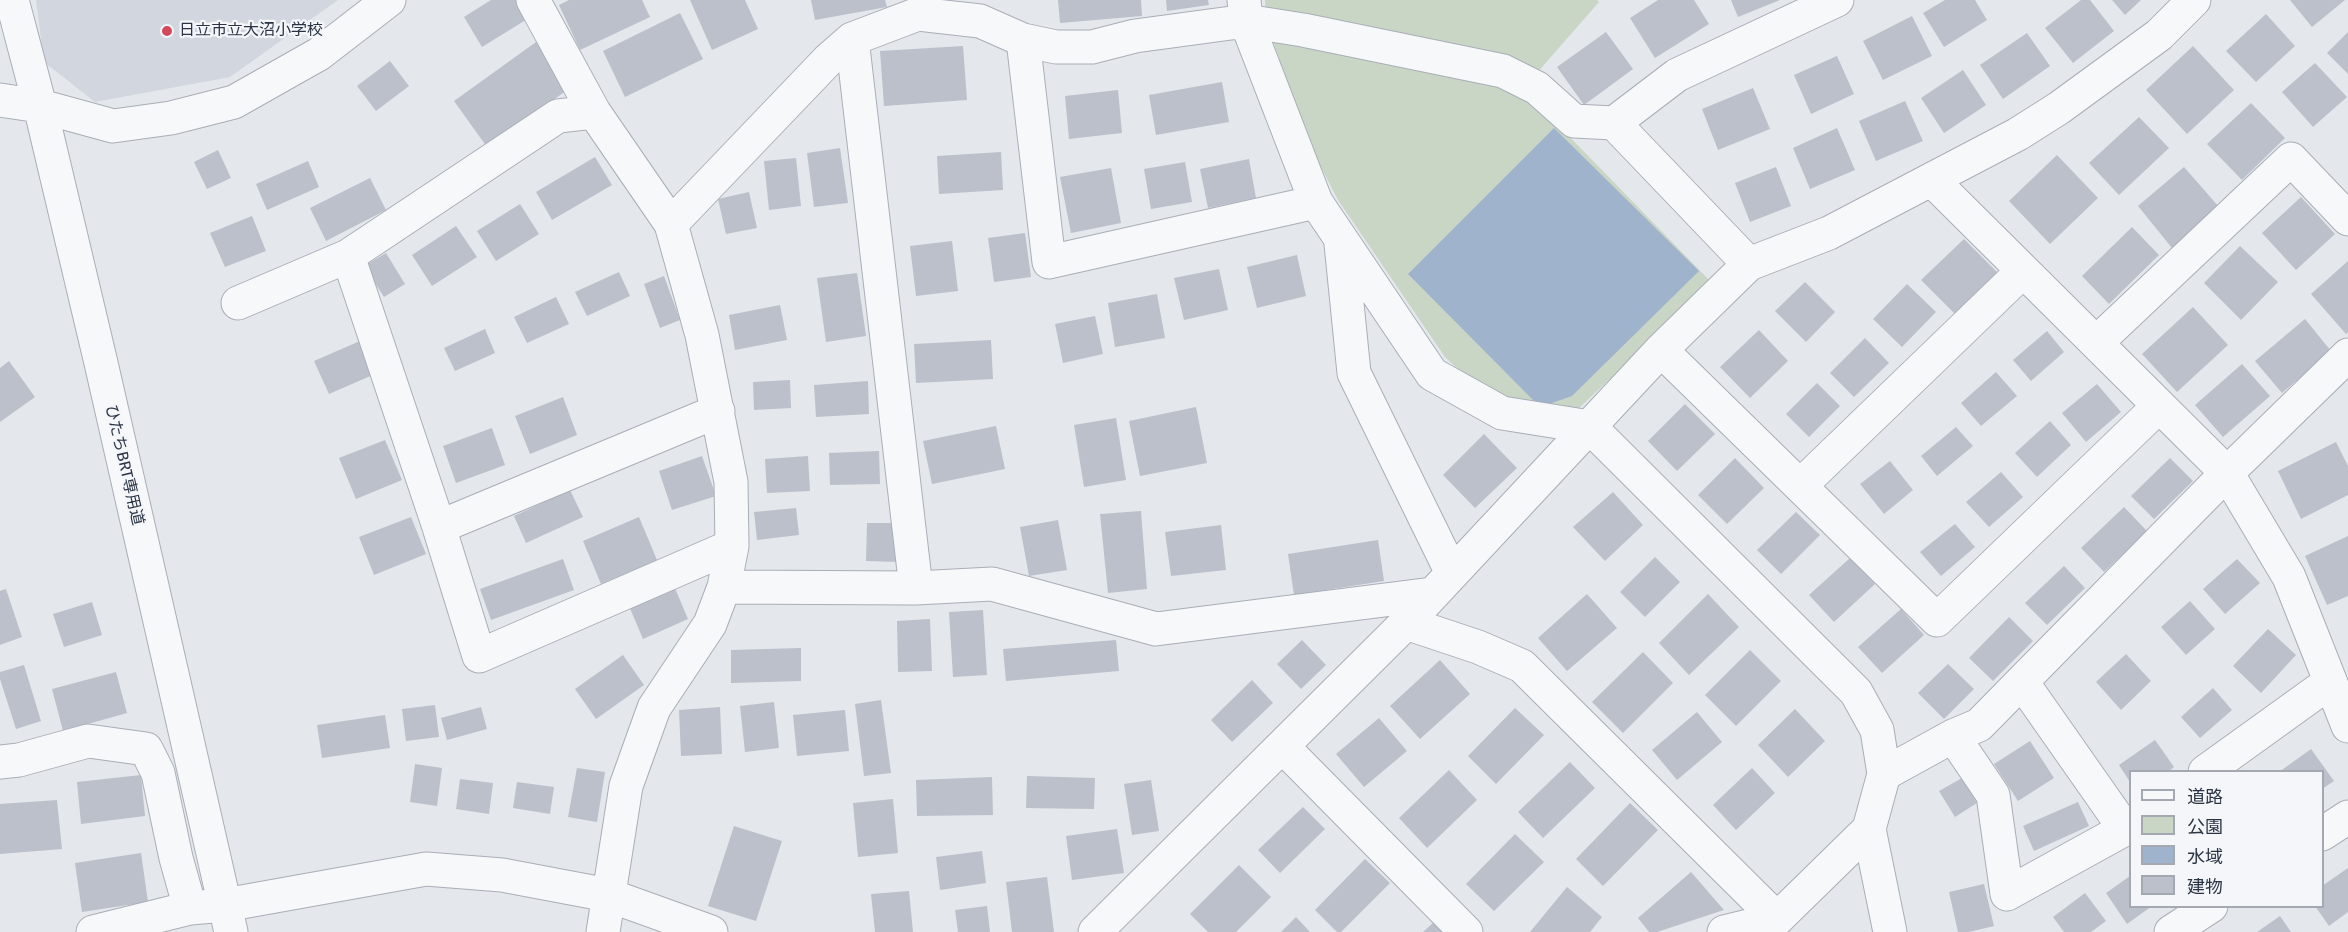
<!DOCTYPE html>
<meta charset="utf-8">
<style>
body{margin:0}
#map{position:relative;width:2348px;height:932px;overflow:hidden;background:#e4e7ec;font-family:"Fira Sans","Noto Sans JP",sans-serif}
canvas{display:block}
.legend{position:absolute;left:2129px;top:770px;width:195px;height:138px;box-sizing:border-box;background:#f4f6f9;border:2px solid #a4a8b1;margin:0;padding:8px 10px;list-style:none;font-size:18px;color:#2b3445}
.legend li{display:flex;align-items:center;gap:12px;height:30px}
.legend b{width:30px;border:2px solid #a4a8b1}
</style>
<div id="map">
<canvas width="2348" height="932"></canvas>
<ul class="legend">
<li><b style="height:8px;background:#f7f8fa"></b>道路</li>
<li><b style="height:16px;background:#c9d6c5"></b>公園</li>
<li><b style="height:16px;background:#9fb4cc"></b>水域</li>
<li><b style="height:16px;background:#bbc0ca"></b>建物</li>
</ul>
</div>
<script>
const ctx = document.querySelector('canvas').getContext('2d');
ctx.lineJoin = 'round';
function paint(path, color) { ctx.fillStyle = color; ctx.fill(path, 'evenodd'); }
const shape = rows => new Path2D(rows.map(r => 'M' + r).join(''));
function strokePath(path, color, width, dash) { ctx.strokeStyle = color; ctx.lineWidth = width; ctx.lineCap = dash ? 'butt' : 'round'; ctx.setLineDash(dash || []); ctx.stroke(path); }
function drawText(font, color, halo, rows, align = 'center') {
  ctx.font = font + ' "Fira Sans","Noto Sans JP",sans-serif'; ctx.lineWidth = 4.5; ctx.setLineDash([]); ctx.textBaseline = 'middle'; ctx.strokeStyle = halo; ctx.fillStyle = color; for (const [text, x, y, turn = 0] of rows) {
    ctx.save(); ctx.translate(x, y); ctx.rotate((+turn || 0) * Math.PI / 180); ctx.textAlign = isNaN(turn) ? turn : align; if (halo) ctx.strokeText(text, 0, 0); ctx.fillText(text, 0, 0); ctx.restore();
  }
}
const built = shape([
 [36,0,338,0,230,77,95,102,44,62]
]);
const green = shape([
 [1265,0,1597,0,1599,2,1523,89,1712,283,1579,408,1507,401,1465,376,1445,357,1338,200,1308,142,1266,21]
]);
const water = shape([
 [1554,128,1699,271,1572,396,1549,404,1535,402,1408,274]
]);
const building = shape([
 [491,0,518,0,529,18,482,47,464,17],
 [569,0,642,0,650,17,580,50,559,5],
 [690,0,745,0,758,29,712,50],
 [811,0,885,0,887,7,815,20],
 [1058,0,1141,0,1142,16,1060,23],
 [1166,0,1208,0,1209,5,1167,11],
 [1658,0,1694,0,1709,24,1655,58,1630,18],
 [1731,0,1780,0,1738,17],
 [1945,0,1975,0,1987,20,1944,47,1923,13],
 [2081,0,2090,0,2114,31,2073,63,2045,28],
 [2112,0,2141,0,2125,15],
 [2290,0,2345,0,2312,27],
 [680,13,703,59,625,97,603,51],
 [2266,14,2295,46,2256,82,2226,51],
 [1912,16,1932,56,1883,80,1863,41],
 [1606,32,1633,69,1584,105,1557,67],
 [2348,32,2348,74,2327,53],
 [2027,33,2050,66,2003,99,1980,65],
 [536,42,570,88,487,147,454,101],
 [963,46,967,100,884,106,880,51],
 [2193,46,2234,90,2187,134,2146,90],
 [1837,56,1854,94,1811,114,1794,75],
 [390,61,409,86,376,111,357,86],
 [2315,63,2347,97,2313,127,2282,92],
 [1963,70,1986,105,1944,133,1921,98],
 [1222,82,1229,122,1156,135,1149,95],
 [1753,88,1770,129,1718,150,1702,109],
 [1118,90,1122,133,1069,139,1065,96],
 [1905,101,1923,141,1876,161,1859,121],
 [2251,103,2285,138,2242,180,2207,144],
 [2139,117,2169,148,2119,195,2089,163],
 [1837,128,1855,170,1810,189,1793,148],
 [840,148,848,203,814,207,807,153],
 [218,150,231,178,207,189,194,162],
 [1001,152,1003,190,939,194,937,156],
 [2057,155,2098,198,2050,244,2009,201],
 [595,157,612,185,552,220,536,192],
 [796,158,801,206,769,210,764,161],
 [1249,159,1256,198,1208,208,1200,169],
 [308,161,319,187,267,210,256,184],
 [1185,162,1192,202,1151,209,1144,169],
 [1776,167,1791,206,1750,222,1735,183],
 [2184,167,2219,207,2172,248,2138,206],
 [1111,168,1121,223,1071,233,1060,177],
 [370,178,386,210,326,241,310,208],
 [749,192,757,228,726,234,718,199],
 [2301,197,2335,234,2296,270,2262,233],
 [520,204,539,234,496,261,477,231],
 [252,216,266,251,225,267,210,233],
 [456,226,477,257,432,286,412,255],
 [2132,227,2159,255,2109,304,2082,276],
 [1025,233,1031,277,994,282,988,238],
 [1964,239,1998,273,1955,314,1921,280],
 [952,241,958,291,916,296,910,246],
 [2240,246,2278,282,2241,320,2204,283],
 [386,253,405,284,384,297,364,266],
 [1297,255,1306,296,1257,308,1247,267],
 [2348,261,2348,332,2346,334,2311,294],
 [1219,269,1228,310,1184,320,1174,278],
 [619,272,630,296,587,316,575,292],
 [857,273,866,336,826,342,817,278],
 [664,276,680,320,660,328,644,284],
 [1805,282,1835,312,1806,342,1775,311],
 [1907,284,1936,312,1902,347,1873,319],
 [1157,294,1165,338,1115,347,1108,303],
 [556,297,569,324,527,343,514,317],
 [780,305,787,340,735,350,729,315],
 [2193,307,2228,345,2177,392,2142,354],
 [1095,316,1103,354,1063,363,1055,324],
 [2305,319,2331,351,2282,393,2255,361],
 [485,329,495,353,455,371,444,348],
 [1759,330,1788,361,1750,398,1720,367],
 [2047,331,2064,352,2031,381,2013,360],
 [1865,338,1889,363,1854,397,1830,373],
 [991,340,993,379,916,383,914,344],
 [360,341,375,374,329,394,314,361],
 [9,361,35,397,0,422,0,368],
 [2242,364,2270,396,2223,437,2195,405],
 [1996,372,2017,396,1981,426,1961,403],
 [790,380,791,408,754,410,753,382],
 [868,381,869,414,816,417,814,385],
 [1817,383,1840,406,1809,437,1786,414],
 [2097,384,2121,412,2086,442,2062,413],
 [563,397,577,435,530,454,515,416],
 [1685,404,1715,434,1677,471,1648,441],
 [1196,407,1207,463,1140,476,1129,421],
 [1116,418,1126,480,1084,487,1074,425],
 [2050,421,2071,445,2037,477,2015,453],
 [996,426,1005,469,932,484,923,441],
 [1956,427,1973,446,1937,476,1921,456],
 [492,428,505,465,456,483,443,446],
 [1484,434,1517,468,1475,508,1443,475],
 [385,440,402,480,356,499,339,458],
 [2336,442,2348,466,2348,495,2301,519,2278,471],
 [879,451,880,484,830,485,829,453],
 [702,456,716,496,672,510,659,471],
 [808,456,810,491,767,493,765,459],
 [1735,458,1764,488,1727,524,1698,495],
 [2170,458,2193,481,2154,519,2131,496],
 [1890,461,1913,490,1884,514,1860,484],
 [2001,472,2023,497,1989,527,1966,502],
 [570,490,583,517,526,543,514,516],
 [1613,492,1643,525,1605,561,1573,527],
 [2124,507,2147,531,2104,572,2081,548],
 [796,508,799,535,757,540,754,512],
 [1141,511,1147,589,1108,593,1100,514],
 [1796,512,1820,535,1781,574,1757,550],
 [411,517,426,554,374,575,359,537],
 [639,517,657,560,601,584,583,541],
 [1058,520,1067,570,1029,576,1020,527],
 [867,523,900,523,899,562,866,561],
 [1955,524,1975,547,1941,576,1920,552],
 [1221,525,1226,570,1171,576,1165,532],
 [2348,536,2348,596,2327,605,2305,556],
 [1378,540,1384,581,1294,595,1288,554],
 [1655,557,1680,582,1645,617,1620,592],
 [1850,558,1875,584,1834,622,1809,595],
 [563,559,574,590,491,620,480,589],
 [2237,559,2260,583,2225,614,2203,589],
 [2064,566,2085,588,2047,625,2025,603],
 [674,586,688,619,643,639,629,606],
 [6,589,22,637,0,645,0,591],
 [1587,594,1617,628,1567,671,1538,638],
 [1708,594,1739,627,1689,675,1659,643],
 [2190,601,2215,629,2186,655,2161,627],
 [92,602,102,635,64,647,53,614],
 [1901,609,1924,635,1882,673,1858,647],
 [983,610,987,675,953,677,949,612],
 [2009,617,2033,641,1993,681,1969,658],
 [930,619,932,671,898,672,897,621],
 [2268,629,2296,655,2261,693,2233,666],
 [1116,640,1119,671,1006,681,1003,649],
 [1302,640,1326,665,1301,689,1277,664],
 [801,648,801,681,731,683,731,650],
 [1750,650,1781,681,1736,726,1705,695],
 [1643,652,1673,683,1623,733,1592,702],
 [2126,654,2151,681,2121,710,2096,682],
 [623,655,644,685,596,719,575,689],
 [1440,660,1470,694,1420,739,1390,706],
 [1948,664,1974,689,1944,719,1918,693],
 [24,665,41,721,16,729,0,679,0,672],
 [116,672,127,713,63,731,52,689],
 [1252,680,1273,703,1232,742,1211,720],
 [2213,688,2232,710,2200,738,2181,717],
 [881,700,891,773,864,776,855,704],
 [774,702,779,748,745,752,740,706],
 [435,705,439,737,406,741,402,709],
 [481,707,487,729,447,740,441,718],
 [720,707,722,754,681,756,679,710],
 [1515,708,1544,735,1496,784,1468,756],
 [1795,709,1825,741,1788,777,1758,745],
 [845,710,849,751,797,756,793,715],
 [1697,712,1722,742,1677,780,1652,750],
 [385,715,390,748,322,758,317,725],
 [1379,718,1407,751,1364,787,1336,754],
 [2155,740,2174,767,2168,772,2130,772,2130,782,2119,765],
 [2030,741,2054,778,2018,801,1994,764],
 [2311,749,2334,781,2322,789,2322,772,2279,772],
 [1570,762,1595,788,1543,838,1518,812],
 [415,764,442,768,437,806,410,802],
 [577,768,605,772,597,822,568,817],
 [1752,768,1775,793,1736,830,1713,805],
 [1449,770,1477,800,1427,848,1399,818],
 [141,775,145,816,81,824,77,782],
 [1027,776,1095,778,1094,809,1026,808],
 [992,777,993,815,917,816,916,780],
 [1962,778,1977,803,1955,817,1939,791],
 [460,779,493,783,489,814,456,809],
 [1151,780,1159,831,1132,835,1124,784],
 [517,782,554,787,550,814,513,808],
 [893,799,898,853,858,857,853,803],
 [57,800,62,849,0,854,0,804],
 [2078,802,2089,826,2034,851,2023,826],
 [1630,803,1658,830,1603,886,1576,859],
 [1303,807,1325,829,1280,873,1258,850],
 [734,826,782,841,756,921,708,906],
 [1117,829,1124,873,1072,880,1066,836],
 [1515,834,1544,862,1494,911,1466,884],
 [982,851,986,883,940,890,936,857],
 [141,853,148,902,82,912,75,863],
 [1365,859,1390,883,1341,932,1337,932,1315,910],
 [1239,865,1271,897,1236,932,1208,932,1190,914],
 [2348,868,2348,912,2329,926,2315,906,2322,906,2322,886],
 [1691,872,1724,910,1657,932,1649,932,1638,918],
 [2130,876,2130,906,2152,906,2127,924,2106,893],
 [1047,877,1054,932,1012,932,1006,882],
 [1984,884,1994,926,1969,932,1958,932,1949,892],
 [1567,887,1602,917,1590,932,1530,932],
 [909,891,913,932,875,932,871,894],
 [2085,893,2106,921,2091,932,2064,932,2053,917],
 [987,906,990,932,958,932,955,910],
 [2280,916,2291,932,2257,932],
 [1296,917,1310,932,1281,932],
 [1434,922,1443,932,1423,932]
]);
const minor = shape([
 [12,0,40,106,101,363,231,932],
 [533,0,594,112,671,224,702,335,731,482,732,546,724,587,710,624,654,708,626,786,603,932],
 [1244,0,1246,21,1316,202,1432,374,1502,413,1590,427,1856,692,1877,730,1884,774,1869,829,1890,932],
 [1023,40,1049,262,1316,202],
 [0,100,40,106,113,126,171,118,234,102,319,54,389,0],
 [1932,180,2227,473,2289,577,2348,726],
 [671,224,828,60,852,39,918,14,980,21,1023,40,1056,47,1092,47,1135,36,1246,21,1303,30,1503,71,1537,88,1574,121,1614,123],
 [1341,244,1354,373,1452,573],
 [348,256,439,527,479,656,732,546],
 [1749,264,1614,123,1677,75,1837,0],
 [238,303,348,256,558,116,594,112],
 [2096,343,2291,159,2348,219],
 [1661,350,1937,620,2159,406],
 [1800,486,2023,271],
 [439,527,718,411],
 [724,587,916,588,852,39],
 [916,588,992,584,1156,629,1432,594],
 [1406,623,1478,647,1522,666,1777,919],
 [2022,682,2125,829,2130,825],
 [1953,736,1993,795,2007,894,2125,829],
 [1283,747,1466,932],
 [0,762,19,760,88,741,146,749,158,773,176,858,190,908,93,932],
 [2205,772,2330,682],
 [1884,774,1953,736,1979,725,2227,473,2348,355],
 [2322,834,2348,817],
 [190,908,225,905,426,869,502,875,608,895,711,932],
 [1095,932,1406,623,1661,350,1749,264,1829,233,2018,134,2059,108,2159,35,2194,0],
 [1724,932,1777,919,1869,829],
 [2171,932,2211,906]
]);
const markers = [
 [167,31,6,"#d1495b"]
];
const poiNames = [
 ["日立市立大沼小学校",179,31]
];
const streetNames = [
 ["ひたちBRT専用道",124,465,77]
];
paint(built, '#d2d6de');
paint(green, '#c9d6c5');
paint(water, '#9fb4cc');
paint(building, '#bbc0ca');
strokePath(minor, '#a9aeb7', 35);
strokePath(minor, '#f7f8fa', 33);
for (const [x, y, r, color] of markers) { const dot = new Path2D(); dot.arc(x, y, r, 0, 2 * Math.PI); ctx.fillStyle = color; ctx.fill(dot); strokePath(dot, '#f4f6f9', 2); }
drawText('16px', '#2b3445', '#f4f6f9', poiNames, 'left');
drawText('16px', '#2b3445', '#f4f6f9', streetNames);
</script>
